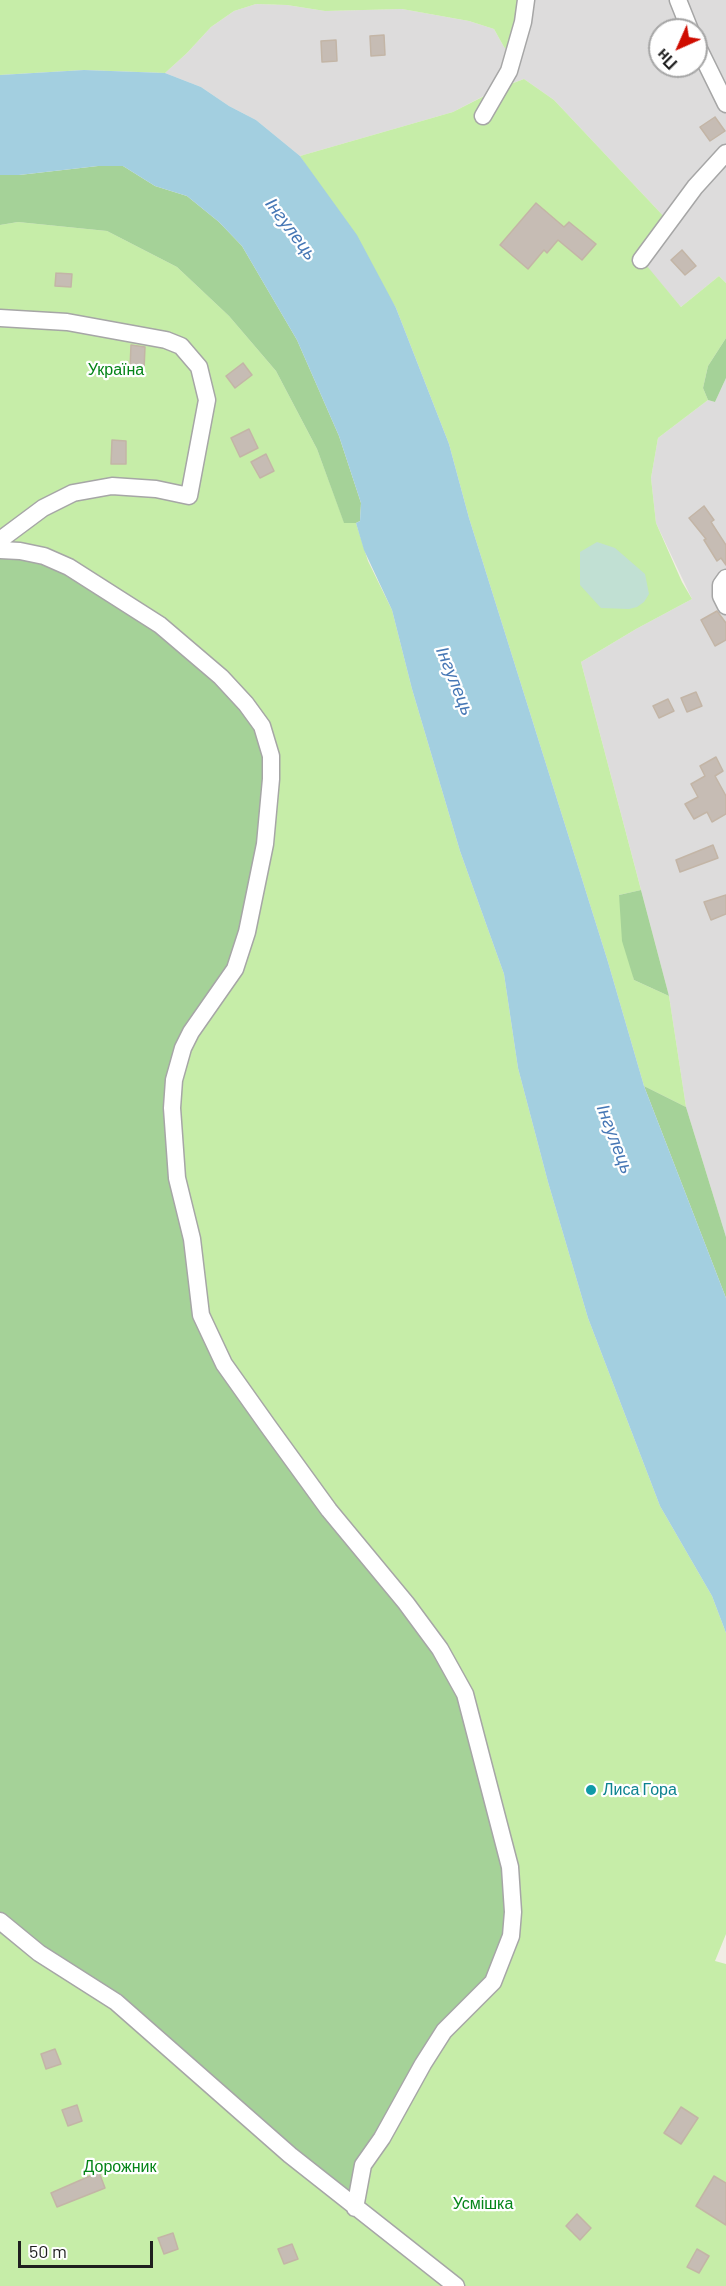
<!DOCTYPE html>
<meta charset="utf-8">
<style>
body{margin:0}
#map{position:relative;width:726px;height:2286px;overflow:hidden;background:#f1ede5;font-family:Barlow,sans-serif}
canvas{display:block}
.north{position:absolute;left:648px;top:18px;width:60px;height:60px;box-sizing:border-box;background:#fff;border:2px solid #a5a5a5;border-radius:50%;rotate:225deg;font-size:16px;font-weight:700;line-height:24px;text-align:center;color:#1f1f1f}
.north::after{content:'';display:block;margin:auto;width:21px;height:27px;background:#cf0c00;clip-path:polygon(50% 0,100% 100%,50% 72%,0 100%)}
.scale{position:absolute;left:18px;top:2241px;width:135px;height:27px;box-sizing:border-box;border:3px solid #1f1f1f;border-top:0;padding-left:8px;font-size:18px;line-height:21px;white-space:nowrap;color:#1f1f1f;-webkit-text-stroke:4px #fff;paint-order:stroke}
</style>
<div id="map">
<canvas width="726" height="2286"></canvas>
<div class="north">Пн</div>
<div class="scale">50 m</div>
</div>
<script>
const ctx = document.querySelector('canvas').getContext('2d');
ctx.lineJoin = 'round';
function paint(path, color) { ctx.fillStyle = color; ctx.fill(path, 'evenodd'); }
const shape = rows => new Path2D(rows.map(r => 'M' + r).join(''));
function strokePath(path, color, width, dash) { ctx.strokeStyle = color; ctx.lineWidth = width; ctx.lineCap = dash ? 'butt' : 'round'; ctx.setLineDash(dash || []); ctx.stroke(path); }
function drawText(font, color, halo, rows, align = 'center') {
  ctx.font = font + ' Barlow,sans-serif'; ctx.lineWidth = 4.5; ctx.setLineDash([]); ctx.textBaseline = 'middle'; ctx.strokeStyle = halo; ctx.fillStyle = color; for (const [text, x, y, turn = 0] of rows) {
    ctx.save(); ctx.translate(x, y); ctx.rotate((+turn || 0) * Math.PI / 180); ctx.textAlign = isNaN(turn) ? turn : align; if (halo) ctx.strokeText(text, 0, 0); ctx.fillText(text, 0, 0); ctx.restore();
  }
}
const residential = shape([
 [526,0,726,0,726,283,719,276,681,307,641,260,669,222,554,100,524,79,499,88,453,112,300,156,256,120,229,106,201,87,165,73,187,53,211,27,234,11,256,4,287,5,325,11,402,9,469,21,494,29,504,47],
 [660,30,696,30,696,66,660,66],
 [726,378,726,1237,686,1107,669,996,581,662,636,629,692,599,656,523,651,478,658,438,708,400,715,402]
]);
const grass = shape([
 [0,0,526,0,514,56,504,47,494,29,469,21,402,9,325,11,287,5,256,4,234,11,211,27,187,53,165,73,84,70,0,75],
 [524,79,554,100,669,222,642,260,681,307,719,276,726,283,726,338,708,366,703,388,708,400,658,438,651,478,656,523,682,582,692,599,636,629,581,662,641,890,619,895,634,980,669,996,686,1107,644,1086,608,962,469,518,449,444,396,308,300,156,453,112,500,88],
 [18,222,107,231,177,267,229,316,276,371,317,449,344,522,356,523,368,561,392,610,412,689,460,851,504,974,518,1068,548,1182,588,1318,660,1506,712,1596,726,1633,726,1934,715,1961,726,1964,726,2286,0,2286,0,1921,329,1510,201,1315,0,550,0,225]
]);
const forest = shape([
 [98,166,123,166,155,186,187,196,219,222,242,246,297,340,339,436,361,503,360,521,356,523,344,523,317,449,276,371,229,316,177,267,107,231,18,222,0,225,0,175,19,175],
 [726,338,726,378,715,402,708,400,703,388,708,366],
 [0,550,20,551,117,597,246,704,271,756,265,844,224,986,174,1080,201,1315,224,1364,465,1694,513,1912,493,1982,444,2031,382,2138,355,2208,116,2002,0,1921],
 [641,890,669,996,634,980,622,941,619,895],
 [644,1086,686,1107,726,1237,726,1298]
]);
const wetland = shape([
 [597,542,615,548,645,574,649,594,644,602,637,607,629,609,601,608,580,585,580,552]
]);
const water = shape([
 [84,70,165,73,201,87,229,106,256,120,300,156,357,235,396,308,449,444,469,518,608,962,644,1086,726,1298,726,1633,712,1596,660,1506,588,1318,548,1182,518,1068,504,974,460,851,412,689,392,610,364,550,356,523,360,521,361,503,339,436,297,340,242,246,219,222,187,196,155,186,123,166,98,166,19,175,0,175,0,75]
]);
const building = shape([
 [384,35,385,55,371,56,370,36,384,35],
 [336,40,337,61,322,62,321,41,336,40],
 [715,117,725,131,710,141,700,127,715,117],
 [536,203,564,227,569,222,596,244,582,260,558,240,547,253,544,250,528,269,500,245,536,203],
 [682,250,696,266,685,275,671,260,682,250],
 [56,273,72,274,71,287,55,286,56,273],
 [131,345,145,347,144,370,130,369,131,345],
 [243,363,252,375,235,388,226,376,243,363],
 [249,429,258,448,240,457,231,438,249,429],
 [112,440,126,441,126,464,111,464,112,440],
 [266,454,274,471,260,478,251,462,266,454],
 [704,506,714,520,711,522,726,545,726,565,721,558,717,561,704,540,706,539,689,518,704,506],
 [717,611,726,623,726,640,715,646,701,620,717,611],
 [696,692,702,706,687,712,681,698,696,692],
 [668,699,674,711,659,718,653,706,668,699],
 [716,757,723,771,715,776,726,796,726,814,712,822,707,812,694,819,685,804,698,797,691,784,705,776,700,766,716,757],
 [713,845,718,858,680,872,676,860,713,845],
 [726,895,726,914,711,920,704,902,726,895],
 [55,2049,61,2064,46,2069,41,2054,55,2049],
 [77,2105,82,2121,68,2126,62,2110,77,2105],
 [681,2107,698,2118,681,2144,664,2133,681,2107],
 [99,2172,105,2188,57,2207,51,2193,99,2172],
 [714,2176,726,2183,726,2225,696,2206,714,2176],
 [577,2214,591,2228,580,2240,566,2226,577,2214],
 [173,2233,178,2249,164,2254,158,2238,173,2233],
 [292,2244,298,2259,284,2264,278,2249,292,2244],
 [697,2249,709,2256,699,2273,687,2267,697,2249]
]);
const minor = shape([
 [678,0,690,30],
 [696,43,726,104],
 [483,116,509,71,523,22,526,0],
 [641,260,695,187,726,153],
 [0,318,67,322,166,340,181,346,199,367,207,400,189,496,156,489,112,486,73,493,43,508,0,540],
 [0,550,20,551,44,556,69,567,160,625,221,677,246,704,262,726,271,756,271,779,265,844,247,932,235,969,191,1032,183,1048,174,1080,172,1108,177,1178,192,1239,201,1315,224,1364,268,1426,329,1510,406,1603,440,1649,465,1694,510,1867,513,1912,511,1936,493,1982,444,2031,423,2064,382,2138,363,2165,355,2208],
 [726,578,721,585,721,596,726,606],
 [0,1921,39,1953,116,2002,290,2155,456,2286]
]);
const markers = [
 [591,1790,6,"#0f9aa8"]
];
const parkNames = [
 ["Україна",116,370],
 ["Дорожник",120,2167],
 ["Усмішка",483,2204]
];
const cultureNames = [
 ["Лиса Гора",603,1790]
];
const waterNames = [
 ["Інгулець",291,229,53],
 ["Інгулець",455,681,68],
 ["Інгулець",615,1139,69]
];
paint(residential, '#dddcdc');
paint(grass, '#c6eda8');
paint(forest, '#a5d298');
paint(wetland, '#c1e0d3');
paint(water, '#a3cfe0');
paint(building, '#c6bcb4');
strokePath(building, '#c3b5a6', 1.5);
strokePath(minor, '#a6a6a6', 19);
strokePath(minor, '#fff', 16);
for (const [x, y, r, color] of markers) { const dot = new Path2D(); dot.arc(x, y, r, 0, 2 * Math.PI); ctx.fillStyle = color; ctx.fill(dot); strokePath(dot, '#fff', 2); }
drawText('16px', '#058518', '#fff', parkNames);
drawText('16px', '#0d838f', '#fff', cultureNames, 'left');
drawText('italic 18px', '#4677b5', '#fff', waterNames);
</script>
